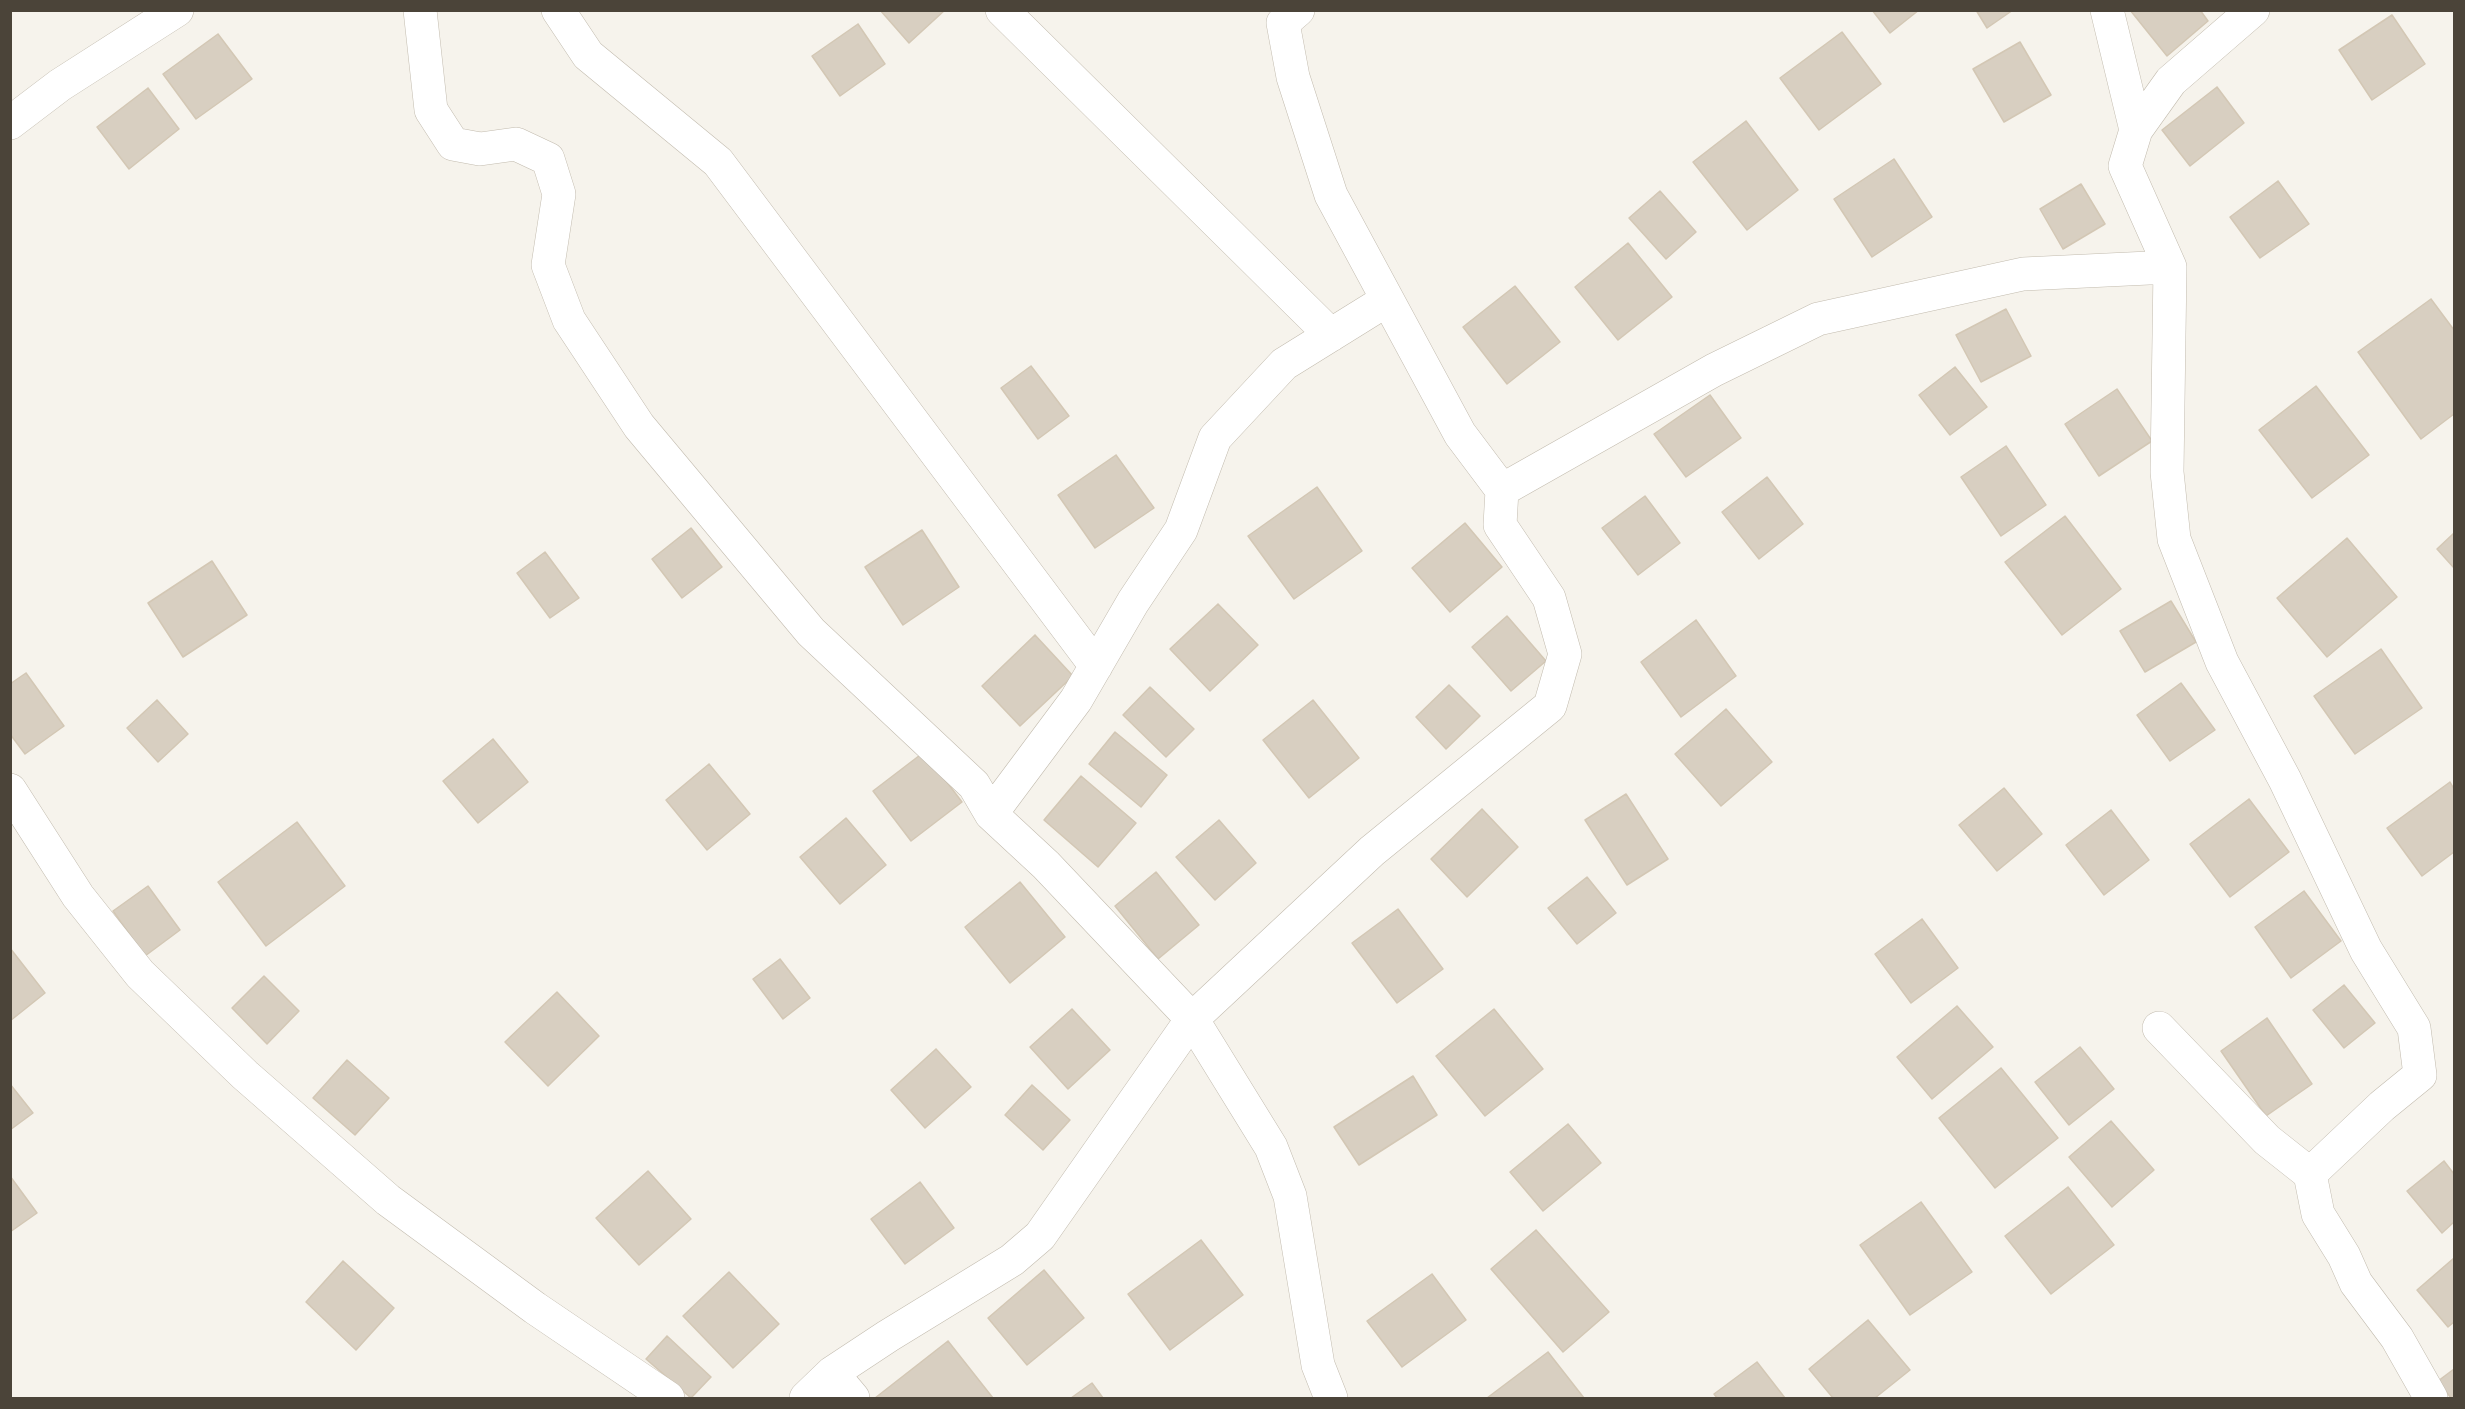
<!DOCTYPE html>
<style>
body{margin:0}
#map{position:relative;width:2465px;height:1409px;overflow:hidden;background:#f6f3ec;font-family:Inter,sans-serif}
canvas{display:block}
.frame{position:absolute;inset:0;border:12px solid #4b4439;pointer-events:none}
</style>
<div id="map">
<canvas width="2465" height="1409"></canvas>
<div class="frame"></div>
</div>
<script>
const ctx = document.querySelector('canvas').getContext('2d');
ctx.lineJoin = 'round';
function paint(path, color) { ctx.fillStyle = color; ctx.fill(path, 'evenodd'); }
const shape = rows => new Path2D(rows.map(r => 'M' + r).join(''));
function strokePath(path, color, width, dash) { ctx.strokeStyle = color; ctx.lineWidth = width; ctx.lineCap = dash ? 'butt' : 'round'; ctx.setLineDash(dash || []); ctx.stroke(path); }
const building = shape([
 [880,10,945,10,909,43,880,10],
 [1872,10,1919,10,1890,33,1872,10],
 [1976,10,2013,10,1987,28,1976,10],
 [2130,10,2200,10,2208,21,2167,56,2130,10],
 [2392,15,2425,64,2372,100,2339,50,2392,15],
 [858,24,885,64,840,96,812,56,858,24],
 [1842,32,1881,84,1819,130,1780,78,1842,32],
 [218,34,252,79,196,119,163,74,218,34],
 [2020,42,2051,95,2004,122,1973,69,2020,42],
 [2217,87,2244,123,2190,166,2162,130,2217,87],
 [148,88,179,129,129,169,97,127,148,88],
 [1746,121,1798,190,1747,230,1693,162,1746,121],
 [1894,159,1932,217,1872,257,1834,199,1894,159],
 [2278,181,2309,224,2260,258,2230,217,2278,181],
 [2081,184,2105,224,2063,249,2040,209,2081,184],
 [1660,191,1696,232,1666,259,1629,218,1660,191],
 [1628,243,1672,297,1618,340,1575,287,1628,243],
 [1515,286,1560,342,1507,384,1463,327,1515,286],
 [2431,299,2454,330,2454,414,2421,439,2358,352,2431,299],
 [2006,309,2031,356,1981,382,1956,335,2006,309],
 [1031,366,1069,416,1038,439,1001,388,1031,366],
 [1955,367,1987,407,1950,435,1919,395,1955,367],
 [2316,386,2369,455,2312,498,2259,430,2316,386],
 [2117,389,2152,441,2099,476,2065,424,2117,389],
 [1710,395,1741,438,1686,477,1654,434,1710,395],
 [2006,446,2046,505,2001,536,1961,477,2006,446],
 [1116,455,1154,508,1095,548,1058,495,1116,455],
 [1767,477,1803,524,1759,559,1722,512,1767,477],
 [1317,487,1362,551,1294,599,1248,536,1317,487],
 [1645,496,1680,543,1638,575,1602,528,1645,496],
 [2065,516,2121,589,2062,635,2005,562,2065,516],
 [1465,523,1502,567,1450,612,1412,568,1465,523],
 [691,528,722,567,682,598,652,559,691,528],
 [922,530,959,587,903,625,865,567,922,530],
 [2454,533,2454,568,2437,549,2454,533],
 [2347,538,2397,597,2327,657,2277,598,2347,538],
 [545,552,579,598,550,618,517,573,545,552],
 [212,561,247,615,183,657,148,603,212,561],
 [2171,601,2196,642,2145,672,2120,631,2171,601],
 [1218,604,1258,645,1210,691,1170,649,1218,604],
 [1507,616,1546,661,1511,691,1472,647,1507,616],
 [1696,620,1736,676,1681,717,1641,662,1696,620],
 [1035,635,1073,676,1020,726,982,686,1035,635],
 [2381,649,2422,708,2355,754,2314,696,2381,649],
 [26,673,64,726,25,754,10,734,10,684,26,673],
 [2181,683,2215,730,2170,761,2137,715,2181,683],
 [1449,685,1480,716,1446,749,1416,717,1449,685],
 [1150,687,1194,729,1166,757,1123,715,1150,687],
 [157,700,188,734,158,762,127,728,157,700],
 [1313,700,1359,758,1309,798,1263,740,1313,700],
 [1726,709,1772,762,1721,806,1675,754,1726,709],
 [1115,732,1167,775,1141,807,1089,764,1115,732],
 [493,739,528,782,478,823,443,781,493,739],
 [924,752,962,802,911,841,873,791,924,752],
 [709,764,750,814,707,850,666,800,709,764],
 [1081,776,1136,823,1098,867,1044,820,1081,776],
 [2450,782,2454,789,2454,852,2422,876,2387,828,2450,782],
 [2004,788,2042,834,1997,871,1959,825,2004,788],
 [1626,794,1668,859,1627,885,1585,820,1626,794],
 [2249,799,2289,852,2230,897,2190,844,2249,799],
 [1482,809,1518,847,1467,897,1431,859,1482,809],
 [2111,810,2149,860,2104,895,2066,845,2111,810],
 [846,818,886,865,840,904,800,857,846,818],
 [1219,820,1256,863,1215,900,1176,857,1219,820],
 [297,822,345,886,266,946,218,882,297,822],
 [1156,872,1199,925,1158,959,1115,906,1156,872],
 [1587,877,1616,913,1577,944,1548,908,1587,877],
 [1020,882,1065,937,1010,983,965,927,1020,882],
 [148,886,180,930,145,956,113,911,148,886],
 [2304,891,2341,941,2291,978,2255,927,2304,891],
 [1398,909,1443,969,1397,1003,1352,943,1398,909],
 [1922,919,1958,968,1911,1003,1875,954,1922,919],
 [10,948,45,993,10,1021,10,948],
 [780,959,810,998,783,1019,753,979,780,959],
 [264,976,299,1011,267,1044,232,1008,264,976],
 [2344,985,2375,1023,2344,1048,2313,1010,2344,985],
 [557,992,599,1036,548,1086,505,1042,557,992],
 [1957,1006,1993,1047,1932,1099,1897,1057,1957,1006],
 [1072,1009,1110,1050,1068,1089,1030,1047,1072,1009],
 [1494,1009,1543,1069,1485,1116,1436,1056,1494,1009],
 [2267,1018,2312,1084,2266,1116,2221,1051,2267,1018],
 [2080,1047,2114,1089,2069,1125,2035,1082,2080,1047],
 [936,1049,971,1087,925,1128,891,1090,936,1049],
 [347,1060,389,1098,355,1135,313,1098,347,1060],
 [2001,1068,2058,1138,1995,1188,1939,1118,2001,1068],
 [1413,1076,1437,1115,1359,1165,1334,1127,1413,1076],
 [10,1084,33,1113,10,1130,10,1084],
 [1032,1085,1070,1120,1043,1150,1005,1115,1032,1085],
 [2111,1121,2154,1170,2112,1207,2069,1157,2111,1121],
 [1568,1124,1601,1163,1543,1211,1510,1172,1568,1124],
 [2444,1161,2454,1174,2454,1222,2442,1233,2407,1191,2444,1161],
 [648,1171,691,1219,639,1265,596,1218,648,1171],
 [10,1176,37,1213,10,1232,10,1176],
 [920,1182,954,1228,905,1264,871,1219,920,1182],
 [2068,1187,2114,1245,2051,1294,2005,1236,2068,1187],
 [1921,1202,1972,1272,1910,1315,1860,1245,1921,1202],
 [1536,1230,1609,1312,1563,1352,1491,1269,1536,1230],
 [1201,1240,1243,1295,1170,1350,1128,1294,1201,1240],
 [2454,1258,2454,1322,2448,1327,2417,1290,2454,1258],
 [343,1261,394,1308,356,1350,306,1302,343,1261],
 [1044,1270,1084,1318,1027,1365,988,1318,1044,1270],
 [729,1272,779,1324,733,1368,683,1316,729,1272],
 [1432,1274,1466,1320,1402,1367,1367,1321,1432,1274],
 [1868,1320,1910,1370,1875,1398,1833,1398,1809,1369,1868,1320],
 [667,1336,711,1377,691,1398,646,1359,667,1336],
 [948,1341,993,1398,875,1398,948,1341],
 [1548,1352,1584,1398,1487,1398,1548,1352],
 [1757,1362,1785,1398,1717,1398,1714,1394,1757,1362],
 [2454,1369,2454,1398,2451,1398,2438,1381,2454,1369],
 [1092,1383,1103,1398,1071,1398,1092,1383]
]);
const minor = shape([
 [420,10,431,110,453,144,480,149,516,144,548,159,559,194,548,265,569,320,639,426,811,632,974,785,991,814,1046,865,1192,1019,1271,1147,1290,1196,1318,1365,1331,1398],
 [558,10,588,55,718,162,1096,666],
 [1002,10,1331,335],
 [1298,10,1283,23,1293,77,1331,195,1460,434,1502,490],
 [2107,10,2136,130],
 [10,123,60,85,177,10],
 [2170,267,2167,472,2174,539,2222,662,2285,780,2366,950,2414,1028,2420,1075,2382,1106,2310,1174,2318,1214,2344,1256,2356,1283,2397,1338,2431,1398],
 [10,790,78,896,140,974,245,1075,388,1200,535,1308,668,1398],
 [991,814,1076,700,1133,602,1181,530,1215,438,1284,364,1387,300],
 [2159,1028,2267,1140,2310,1174],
 [832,1373,853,1398],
 [806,1398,832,1373,888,1336,1012,1260,1040,1236,1192,1019,1372,851,1550,706,1565,654,1549,598,1500,525,1502,490,1714,370,1818,319,2023,274,2170,267,2125,166,2136,130,2171,81,2253,10]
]);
paint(building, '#d8cfc1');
strokePath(building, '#d3c7b4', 1.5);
strokePath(minor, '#c2bbae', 34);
strokePath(minor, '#fff', 33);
</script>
